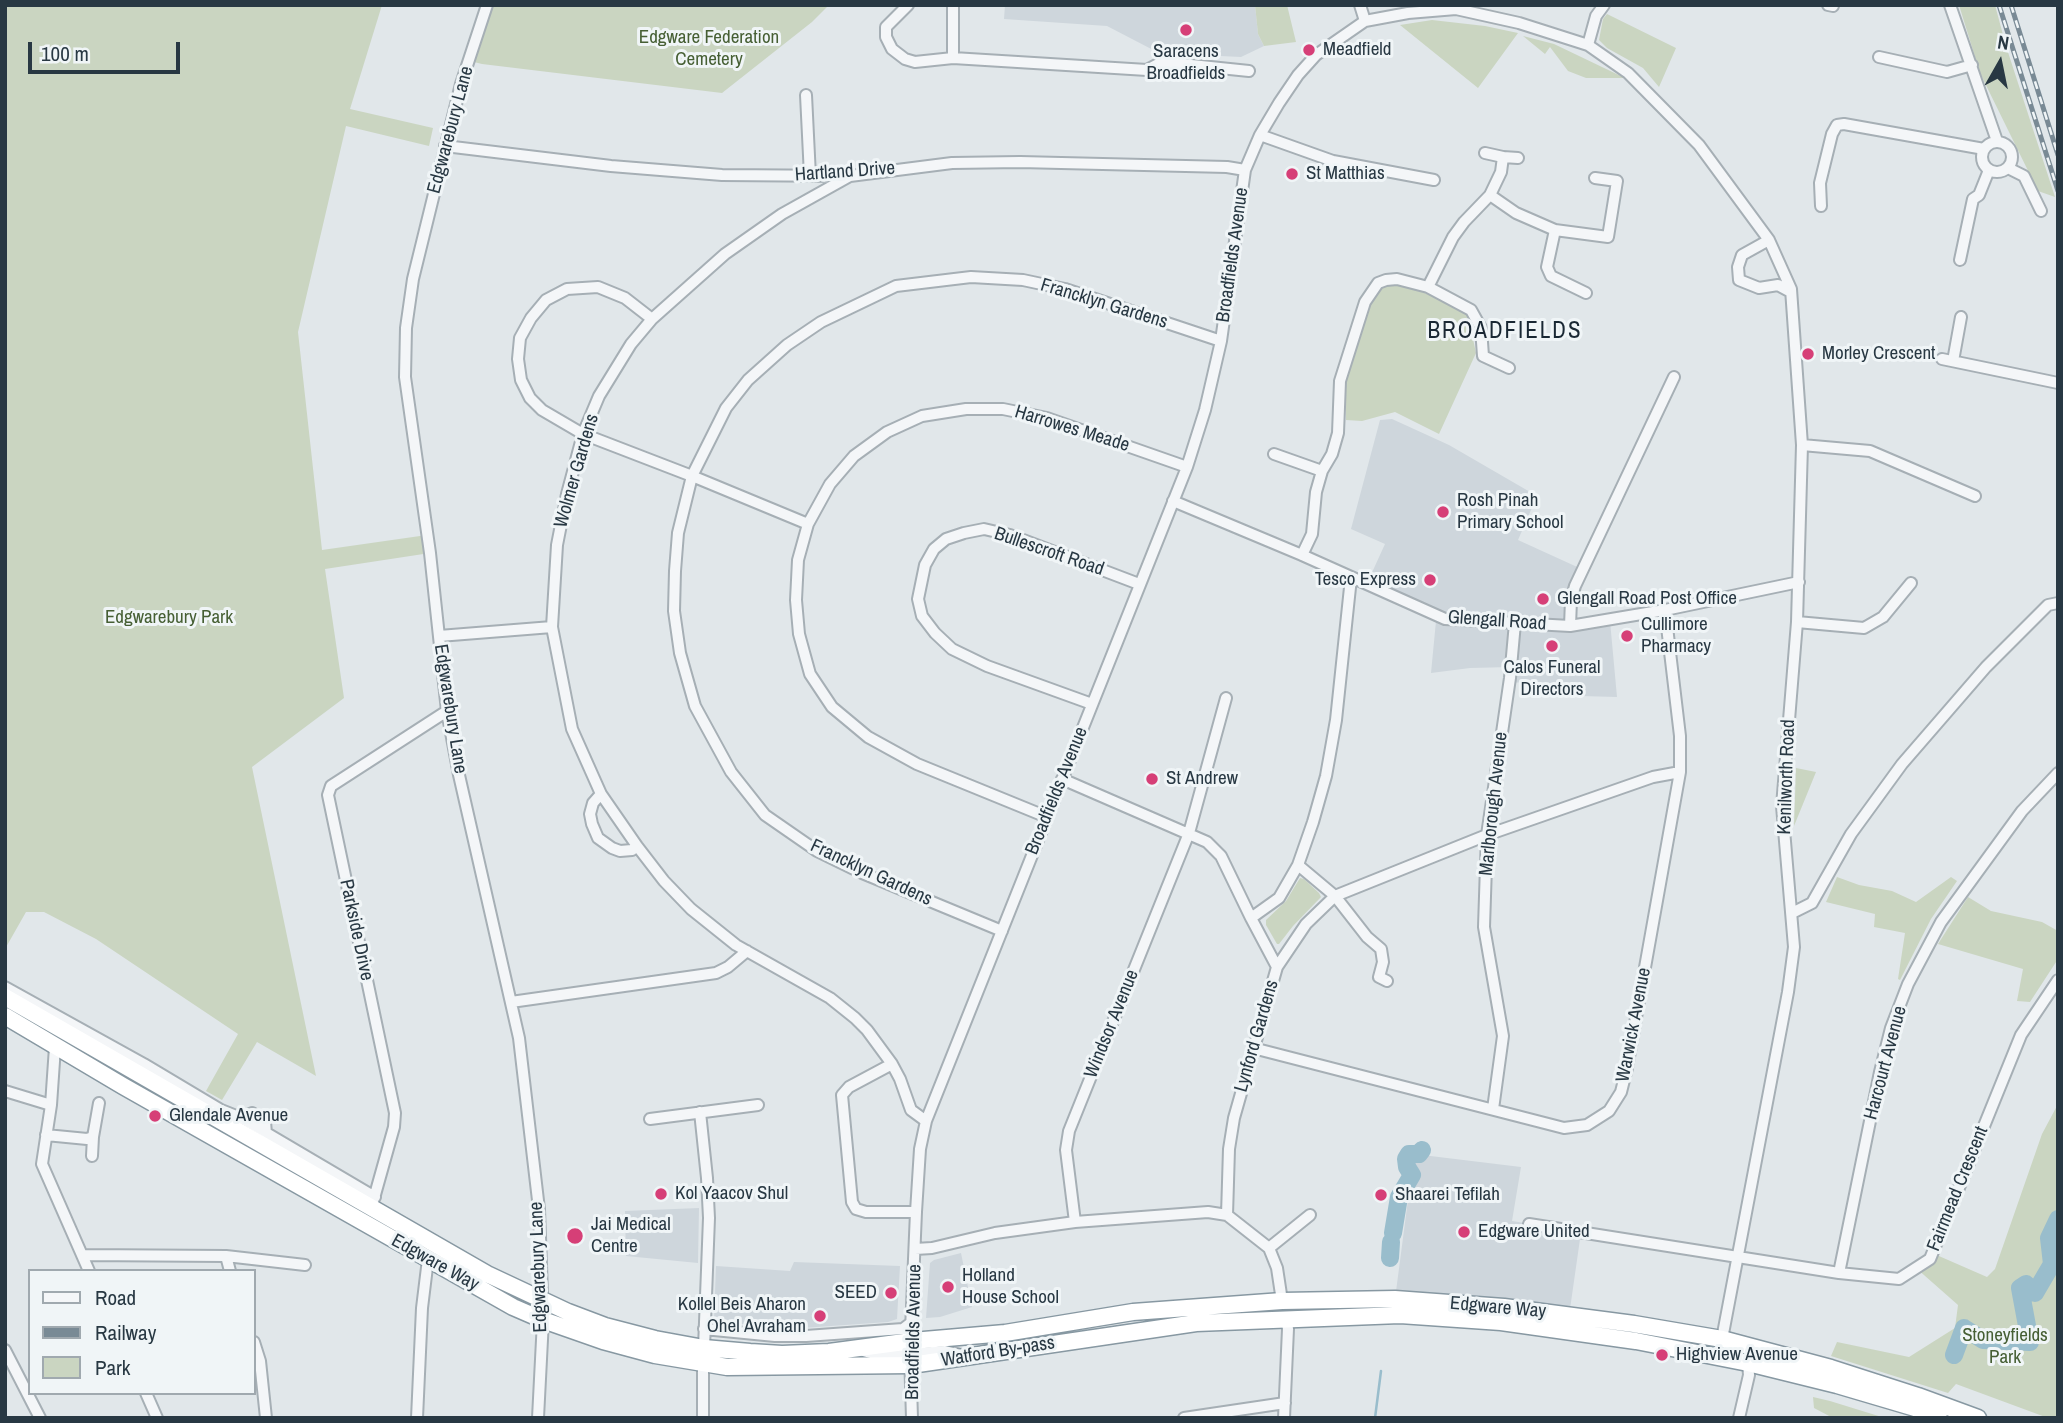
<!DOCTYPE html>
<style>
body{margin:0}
#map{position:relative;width:2063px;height:1423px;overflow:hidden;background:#e1e7ea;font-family:"Archivo Narrow",sans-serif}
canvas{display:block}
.frame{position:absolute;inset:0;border:7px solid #283843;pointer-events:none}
.legend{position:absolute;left:28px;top:1269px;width:228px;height:126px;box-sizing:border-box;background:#f0f5f7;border:2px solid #a0a9af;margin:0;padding:9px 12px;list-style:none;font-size:21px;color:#283843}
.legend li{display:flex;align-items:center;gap:14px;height:35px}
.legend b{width:35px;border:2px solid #a0a9af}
.north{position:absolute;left:1965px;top:28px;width:70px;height:70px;-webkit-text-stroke:5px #f0f5f7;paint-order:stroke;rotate:9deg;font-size:19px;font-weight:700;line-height:28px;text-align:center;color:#283843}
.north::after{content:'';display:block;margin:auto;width:24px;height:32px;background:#283843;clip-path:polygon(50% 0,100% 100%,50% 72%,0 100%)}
.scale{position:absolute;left:28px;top:42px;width:152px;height:32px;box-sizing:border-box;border:4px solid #283843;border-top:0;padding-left:9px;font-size:21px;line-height:24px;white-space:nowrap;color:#283843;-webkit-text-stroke:5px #f0f5f7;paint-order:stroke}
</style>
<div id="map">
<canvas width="2063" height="1423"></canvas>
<div class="frame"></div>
<ul class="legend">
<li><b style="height:9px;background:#f4f6f8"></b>Road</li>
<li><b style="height:9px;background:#798a95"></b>Railway</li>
<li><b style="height:19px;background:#cad5c1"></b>Park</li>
</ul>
<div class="north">N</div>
<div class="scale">100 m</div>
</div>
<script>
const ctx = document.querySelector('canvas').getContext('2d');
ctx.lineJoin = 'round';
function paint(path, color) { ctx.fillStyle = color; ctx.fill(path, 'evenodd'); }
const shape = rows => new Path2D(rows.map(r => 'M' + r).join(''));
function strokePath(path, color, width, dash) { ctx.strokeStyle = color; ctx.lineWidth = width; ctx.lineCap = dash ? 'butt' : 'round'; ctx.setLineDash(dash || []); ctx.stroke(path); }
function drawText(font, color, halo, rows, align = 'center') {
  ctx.font = font + ' "Archivo Narrow",sans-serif'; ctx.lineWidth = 6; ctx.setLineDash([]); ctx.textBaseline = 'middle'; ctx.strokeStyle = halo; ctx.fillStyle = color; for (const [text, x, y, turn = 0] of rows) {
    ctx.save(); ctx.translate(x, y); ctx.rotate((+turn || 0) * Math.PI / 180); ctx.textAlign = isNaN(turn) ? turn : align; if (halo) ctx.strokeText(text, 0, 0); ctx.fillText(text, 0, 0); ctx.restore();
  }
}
const built = shape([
 [1005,5,1255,5,1258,34,1264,46,1241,57,1159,53,1107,26,1004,19],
 [1392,419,1449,445,1537,496,1518,540,1586,571,1577,588,1570,625,1610,621,1617,697,1581,696,1581,687,1510,682,1511,667,1470,668,1431,673,1436,621,1443,620,1377,591,1364,590,1385,544,1351,529,1380,420],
 [1414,1154,1521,1167,1512,1221,1581,1232,1569,1316,1395,1299],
 [699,1208,698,1263,626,1256,625,1211],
 [961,1253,972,1307,940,1317,926,1318,930,1263,934,1260],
 [794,1262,900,1266,897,1319,888,1322,788,1329,714,1321,716,1266,790,1271]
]);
const green = shape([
 [5,5,382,5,350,109,433,128,429,146,346,126,298,332,322,550,427,535,430,553,325,569,344,698,252,767,316,1076,257,1042,222,1100,206,1091,238,1034,96,939,44,912,26,912,5,949],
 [487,5,829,5,812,22,722,93,482,64,470,61],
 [1255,5,1287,5,1296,42,1264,46,1258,34],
 [1959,5,1995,5,2006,46,2055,197,2038,191,1980,73],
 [1607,14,1676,48,1659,87,1643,68,1607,48,1599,40,1603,19],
 [1432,20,1485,26,1518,33,1478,88,1400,25],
 [1523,36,1554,44,1625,78,1586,78,1568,71,1550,47,1545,54],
 [1389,283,1406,285,1458,307,1468,316,1476,353,1439,434,1395,412,1362,421,1346,420,1345,384,1375,291],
 [1796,768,1816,772,1794,826],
 [1837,877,1859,885,1892,891,1916,902,1951,877,1957,881,1931,919,1900,980,1898,979,1905,933,1874,927,1875,914,1826,902],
 [1300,878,1304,879,1319,893,1321,897,1293,926,1279,944,1277,944,1266,925,1266,920,1286,901],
 [1968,897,1991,911,2042,922,2058,931,2058,959,2030,1002,2017,1001,2023,969,1938,944],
 [2058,1104,2058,1418,2048,1418,1956,1384,1948,1393,1831,1356,1837,1342,1909,1357,1955,1328,1958,1305,1916,1268,1932,1253,1987,1277,1995,1269,2042,1134],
 [1813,1397,1830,1401,1885,1418,1833,1418,1814,1408]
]);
const stream = shape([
 [1375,1418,1381,1371]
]);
const river = shape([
 [1393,1233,1399,1197,1412,1175,1407,1167,1406,1159,1409,1154,1419,1154,1422,1150],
 [1390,1258,1391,1242],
 [1954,1355,1964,1328,1983,1340,2030,1342,2020,1288,2026,1284,2035,1293,2052,1264,2049,1238,2058,1219]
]);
const minor = shape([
 [487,5,461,84,413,279,406,328,405,377,430,553,447,711,459,775,519,1038,539,1209,543,1320,538,1418],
 [908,5,886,27,886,37,892,49,905,59,915,62,953,58,1147,70,1162,62,1249,71],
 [953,5,953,58],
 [1360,5,1365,21],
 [1828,5,1833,6],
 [1950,5,1997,141],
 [1588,45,1596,16,1604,5],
 [1879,57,1947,72,1972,65],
 [806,95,810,176],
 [1260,135,1333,161,1434,180],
 '1982 157a15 15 0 1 1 30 0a15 15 0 1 1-30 0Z',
 [445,146,611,166,722,175,850,176,952,163,1020,162,1227,167,1245,170],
 [1503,157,1518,158],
 [2008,168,2024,176,2041,211],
 [850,176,782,214,725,254,652,319,631,344,599,396,583,434,567,494,557,545,552,627,572,729,601,794,637,846,664,881,691,909,736,945,830,998,855,1018,867,1030,892,1064,900,1079,911,1110,926,1121],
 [1490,195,1516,213,1555,230,1608,237,1617,181,1595,178],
 [1821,206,1820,183,1832,134,1837,125,1844,124,1984,149],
 [1555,230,1547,267,1551,276,1586,293],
 [1769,240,1742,255,1738,267,1739,280,1759,288,1778,285,1791,292],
 [1960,260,1973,199,1979,195,1989,170],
 [1428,287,1453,237,1464,222,1490,195,1501,172,1503,157,1485,153],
 [652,319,625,298,598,287,567,289,546,300,531,318,520,338,518,359,521,380,530,398,542,410,583,434,692,476,808,524],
 [1942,359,2058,383],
 [1953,361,1961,317],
 [1802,445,1870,451,1975,496],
 [1274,454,1322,471],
 [1173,501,1302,555,1445,619,1570,626,1665,610,1799,582],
 [1302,555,1312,534,1316,492,1322,471,1332,454,1338,433,1340,381,1365,302,1378,283,1386,280,1397,279,1428,287,1471,310,1481,328,1483,356,1509,368],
 [1797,622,1864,628,1883,617,1911,583],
 [1570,626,1571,600,1575,586,1674,377],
 [439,636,552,627],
 [1092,704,987,666,952,649,935,633,922,616,918,599,925,565,934,549,946,539,964,533,984,529,1010,535,1139,584],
 [1062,779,1207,842,1221,856,1251,918,1277,967,1234,1118,1229,1149,1227,1215],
 [601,794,593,803,590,814,592,824,598,838,612,848,620,851,632,850,637,846],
 [1047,817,917,764,868,737,832,707,810,674,799,634,796,600,798,560,808,524,830,484,854,456,887,432,922,416,966,409,1003,409,1047,418,1187,467],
 [1792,913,1812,903,1851,834,1902,764,1986,667,2048,605,2058,603],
 [1251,918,1279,898,1298,865,1313,822,1326,776,1336,720,1351,578],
 [1002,931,862,873,817,851,765,815,731,772,695,706,680,653,674,611,675,571,678,533,692,476,726,408,748,380,787,345,821,322,896,286,971,277,1023,280,1065,289,1221,341],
 [1277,967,1306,924,1335,896,1298,865],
 [1387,981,1379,977,1383,962,1381,949,1367,937,1335,896,1487,835,1653,777,1680,772],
 [5,987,144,1064,221,1110,241,1118,375,1197],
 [511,1002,716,973,728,967,747,951],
 [55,1047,51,1105,42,1164,89,1271],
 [1253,1048,1564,1128,1587,1125,1609,1111,1621,1092,1627,1068,1680,772,1680,736,1665,610],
 [892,1064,849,1087,842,1095,852,1202,856,1209,866,1212,916,1212],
 [5,1091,51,1105],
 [1493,1109,1503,1036,1484,927,1487,835,1510,678,1515,623],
 [700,1112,707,1178,709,1218,704,1348,707,1353],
 [241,1118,252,1113,265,1121,266,1134],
 [650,1119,758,1105],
 [46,1135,87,1139,93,1137,99,1103],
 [92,1156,93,1137],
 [371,1209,394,1127,395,1113,328,795,331,786,447,711],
 [1227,1215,1269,1248,1277,1268,1282,1301],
 [1075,1222,1066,1150,1069,1131,1189,833,1226,698],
 [1529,1224,1839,1273,1899,1279,1930,1259,2021,1035,2058,980],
 [1269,1248,1310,1215],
 [915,1249,932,1248,995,1233,1075,1222,1208,1212,1227,1215],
 [82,1255,226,1256,305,1265],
 [226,1256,230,1271],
 [1839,1273,1880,1072,1891,1028,1908,984,1941,922,2022,811,2058,773],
 [704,1329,775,1336,806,1336,903,1329,912,1322],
 [254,1342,260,1361,266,1418],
 [5,1350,40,1418],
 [863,1351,882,1356,945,1351,961,1355],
 [146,1393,157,1418],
 [417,1418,422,1308,428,1259],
 [703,1418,703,1364],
 [912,1418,910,1353,916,1212,920,1149,926,1121,1187,467,1205,410,1221,341,1245,170,1260,135,1279,103,1298,75,1316,55,1365,21,1408,13,1456,9,1519,23,1588,45,1628,73,1699,145,1769,240,1791,289,1802,445,1797,622,1782,806,1794,947,1788,992,1722,1339],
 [1184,1418,1285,1403],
 [1284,1418,1288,1329,1286,1318],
 [1739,1418,1749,1375,1748,1363]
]);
const highway = shape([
 [5,997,487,1274,568,1312,605,1326,655,1339,704,1348,750,1352,782,1354,829,1352,912,1341,1005,1333,1133,1312,1282,1301,1395,1299,1504,1307,1634,1324,1722,1339,1831,1368,1918,1396,1978,1418],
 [5,1016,123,1086,513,1307,543,1320,603,1341,655,1355,727,1367,911,1365,1196,1323,1400,1315,1501,1322,1636,1341,1748,1363,1837,1385,1915,1408,1939,1418]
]);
const rail = shape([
 [1999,5,2058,191],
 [2011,5,2058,155]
]);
const markers = [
 [1186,30,7,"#d63f77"],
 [1309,50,7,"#d63f77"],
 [1292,174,7,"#d63f77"],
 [1808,354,7,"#d63f77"],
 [1443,512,7,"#d63f77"],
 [1430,580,7,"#d63f77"],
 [1543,599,7,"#d63f77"],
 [1627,636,7,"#d63f77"],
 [1552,646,7,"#d63f77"],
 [1152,779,7,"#d63f77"],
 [155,1116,7,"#d63f77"],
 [661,1194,7,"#d63f77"],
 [1381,1195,7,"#d63f77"],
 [1464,1232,7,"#d63f77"],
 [575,1236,9,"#d63f77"],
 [948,1287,7,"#d63f77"],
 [891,1293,7,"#d63f77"],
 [820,1316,7,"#d63f77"],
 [1662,1355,7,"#d63f77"]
];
const parkNames = [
 ["Edgware Federation",709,38],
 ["Cemetery",709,60],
 ["Edgwarebury Park",169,618],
 ["Stoneyfields",2005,1336],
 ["Park",2005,1358]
];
const poiNames = [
 ["Meadfield",1323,50],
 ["Saracens",1186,52,"center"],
 ["Broadfields",1186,74,"center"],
 ["St Matthias",1306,174],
 ["Morley Crescent",1822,354],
 ["Rosh Pinah",1457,501],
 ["Primary School",1457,523],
 ["Tesco Express",1416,580,"right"],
 ["Glengall Road Post Office",1557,599],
 ["Cullimore",1641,625],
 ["Pharmacy",1641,647],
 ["Calos Funeral",1552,668,"center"],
 ["Directors",1552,690,"center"],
 ["St Andrew",1166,779],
 ["Glendale Avenue",169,1116],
 ["Kol Yaacov Shul",675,1194],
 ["Shaarei Tefilah",1395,1195],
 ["Jai Medical",591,1225],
 ["Centre",591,1247],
 ["Edgware United",1478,1232],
 ["Holland",962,1276],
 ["House School",962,1298],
 ["SEED",877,1293,"right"],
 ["Kollel Beis Aharon",806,1305,"right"],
 ["Ohel Avraham",806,1327,"right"],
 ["Highview Avenue",1676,1355]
];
const streetNames = [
 ["Edgwarebury Lane",451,130,-75],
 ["Hartland Drive",845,172,-4],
 ["Broadfields Avenue",1233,255,-82],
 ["Francklyn Gardens",1104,304,17],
 ["Harrowes Meade",1072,429,17],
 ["Wolmer Gardens",577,471,-74],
 ["Bullescroft Road",1049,552,19],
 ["Glengall Road",1497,621,4],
 ["Edgwarebury Lane",450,709,81],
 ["Kenilworth Road",1787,777,-88],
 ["Broadfields Avenue",1057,791,-68],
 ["Marlborough Avenue",1494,804,-84],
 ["Francklyn Gardens",871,873,25],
 ["Parkside Drive",356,930,78],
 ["Windsor Avenue",1112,1024,-68],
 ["Warwick Avenue",1634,1025,-79],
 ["Lynford Gardens",1257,1036,-74],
 ["Harcourt Avenue",1886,1063,-75],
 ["Fairmead Crescent",1958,1189,-68],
 ["Edgware Way",435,1263,29],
 ["Edgwarebury Lane",539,1267,-92],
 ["Edgware Way",1498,1308,5],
 ["Broadfields Avenue",914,1332,-89],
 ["Watford By-pass",998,1352,-9]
];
const quarterNames = [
 ["BROADFIELDS",1505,332]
];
paint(built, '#ced6dc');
paint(green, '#cad5c1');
strokePath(stream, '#99bdcc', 2.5);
strokePath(river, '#99bdcc', 18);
strokePath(minor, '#a6afb5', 14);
strokePath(highway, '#8798a2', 19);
strokePath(minor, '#f4f6f8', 10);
strokePath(highway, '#fff', 16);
strokePath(rail, '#798a95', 5);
strokePath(rail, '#f0f5f7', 2.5, [8]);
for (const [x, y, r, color] of markers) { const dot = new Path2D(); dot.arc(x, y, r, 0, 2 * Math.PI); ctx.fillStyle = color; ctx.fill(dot); strokePath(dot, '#f0f5f7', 2.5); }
drawText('19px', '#465f34', '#f0f5f7', parkNames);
drawText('19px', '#283843', '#f0f5f7', poiNames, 'left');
drawText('19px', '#283843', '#f0f5f7', streetNames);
ctx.letterSpacing = '2px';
drawText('23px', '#1a2834', '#f0f5f7', quarterNames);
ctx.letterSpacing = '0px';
</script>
